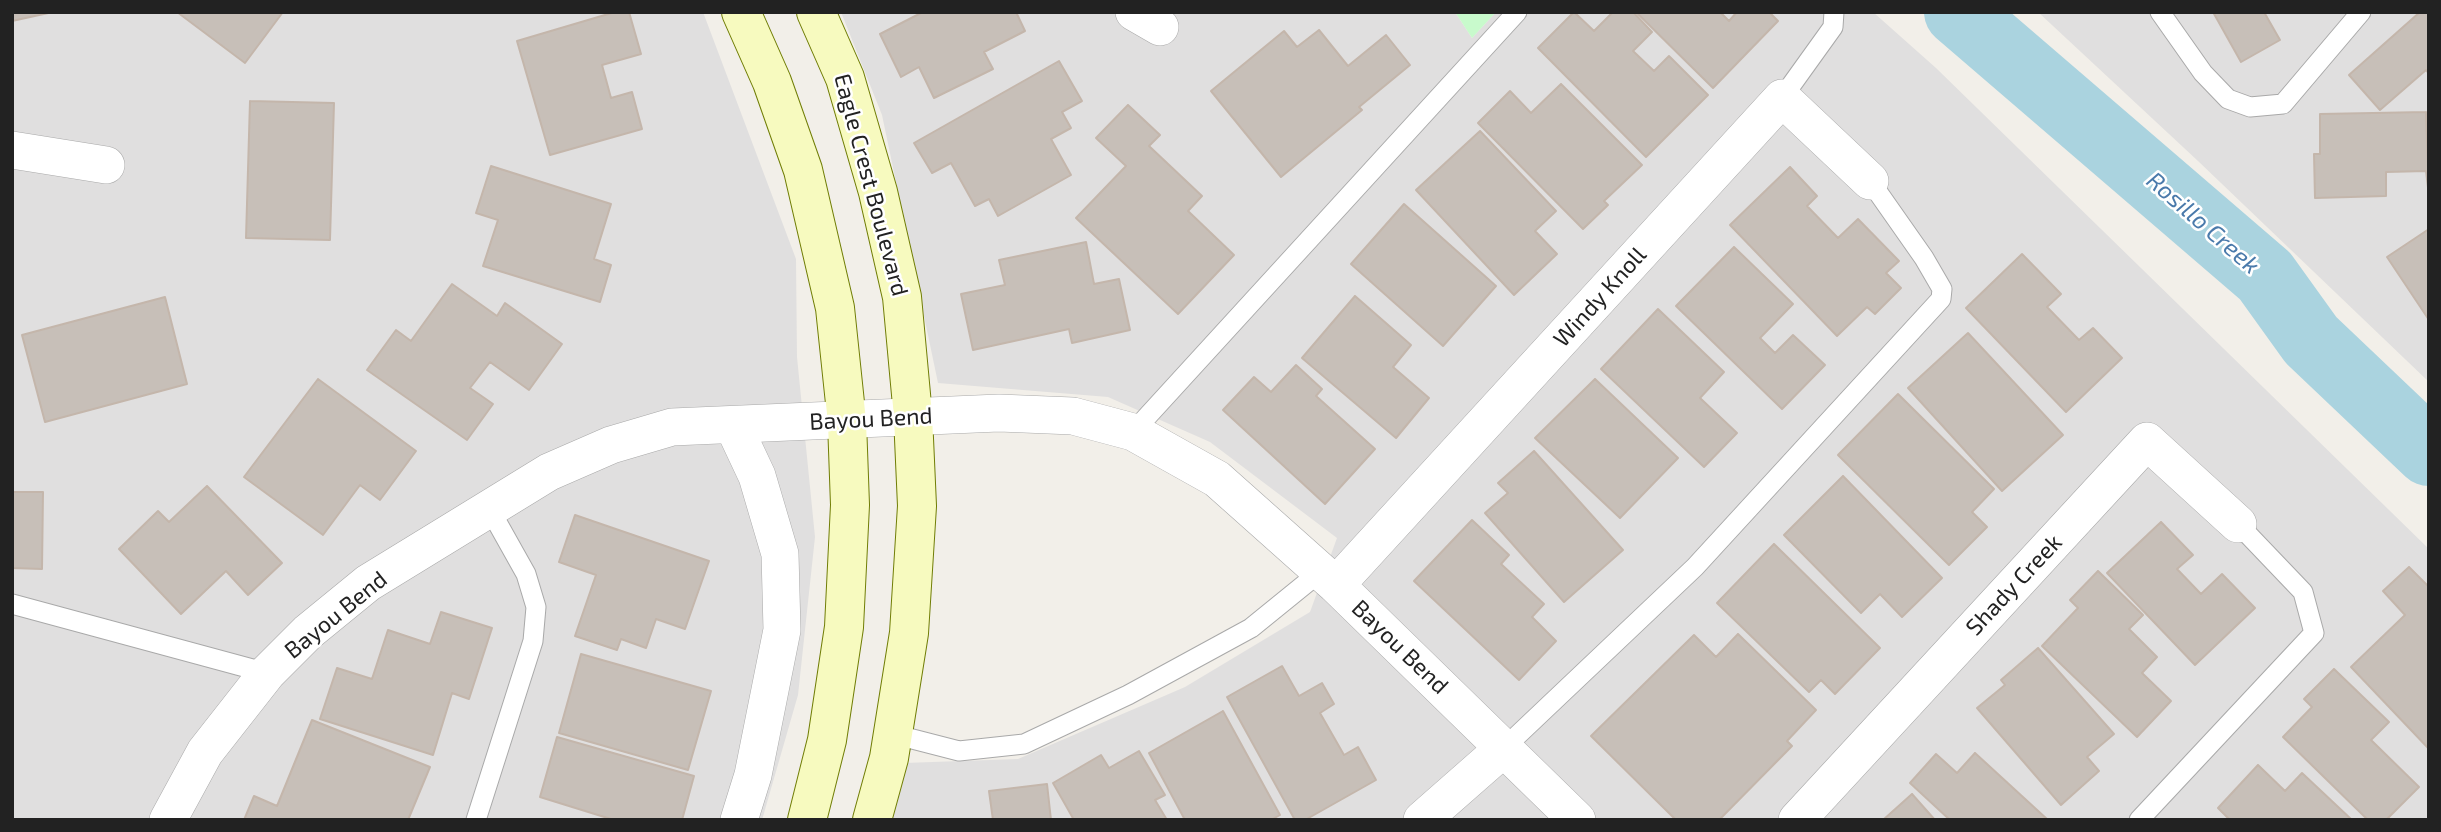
<!DOCTYPE html>
<style>
body{margin:0}
#map{position:relative;width:2441px;height:832px;overflow:hidden;background:#f2efe9;font-family:"Exo 2",sans-serif}
canvas{display:block}
.frame{position:absolute;inset:0;border:14px solid #222;pointer-events:none}
</style>
<div id="map">
<canvas width="2441" height="832"></canvas>
<div class="frame"></div>
</div>
<script>
const ctx = document.querySelector('canvas').getContext('2d');
ctx.lineJoin = 'round';
function paint(path, color) { ctx.fillStyle = color; ctx.fill(path, 'evenodd'); }
const shape = rows => new Path2D(rows.map(r => 'M' + r).join(''));
function strokePath(path, color, width, dash) { ctx.strokeStyle = color; ctx.lineWidth = width; ctx.lineCap = dash ? 'butt' : 'round'; ctx.setLineDash(dash || []); ctx.stroke(path); }
function drawText(font, color, halo, rows, align = 'center') {
  ctx.font = font + ' "Exo 2",sans-serif'; ctx.lineWidth = 5; ctx.setLineDash([]); ctx.textBaseline = 'middle'; ctx.strokeStyle = halo; ctx.fillStyle = color; for (const [text, x, y, turn = 0] of rows) {
    ctx.save(); ctx.translate(x, y); ctx.rotate((+turn || 0) * Math.PI / 180); ctx.textAlign = isNaN(turn) ? turn : align; if (halo) ctx.strokeText(text, 0, 0); ctx.fillText(text, 0, 0); ctx.restore();
  }
}
const residential = shape([
 [12,12,703,12,796,259,797,357,815,537,798,695,762,820,12,820],
 [841,12,1455,12,1472,38,1496,12,1873,12,1936,68,2429,549,2429,820,888,820,904,763,1018,759,1185,687,1310,612,1337,538,1210,442,1108,397,938,383,882,115],
 [2038,12,2429,12,2429,382,2198,161]
]);
const park = shape([
 [1455,12,1496,12,1472,38]
]);
const river = shape([
 [1958,12,2265,276,2311,340,2429,452]
]);
const building = shape([
 [12,12,53,12,12,21,12,12],
 [177,12,283,12,245,63,177,12],
 [615,12,629,12,641,54,602,65,611,98,632,92,642,129,550,155,517,41,615,12],
 [923,12,1016,12,1025,31,984,52,993,69,934,98,919,67,901,77,880,34,923,12],
 [1574,12,1594,31,1613,12,1633,12,1652,32,1633,51,1654,71,1669,56,1708,95,1646,157,1538,48,1574,12],
 [1636,12,1720,12,1729,21,1737,12,1769,12,1778,21,1713,88,1636,12],
 [2213,12,2264,12,2280,40,2241,62,2213,12],
 [2420,12,2429,12,2429,74,2426,70,2380,110,2349,75,2420,12],
 [1319,30,1348,66,1386,35,1410,65,1359,107,1362,110,1281,177,1211,91,1284,31,1297,47,1319,30],
 [1059,61,1082,101,1062,112,1071,128,1051,139,1071,175,998,216,989,199,975,206,951,163,932,173,914,143,1059,61],
 [1561,84,1642,165,1604,201,1608,205,1583,229,1478,123,1510,91,1531,113,1561,84],
 [250,101,334,103,330,240,246,238,250,101],
 [1128,105,1160,135,1149,146,1202,196,1188,211,1234,255,1178,314,1076,218,1126,166,1096,138,1128,105],
 [2426,112,2429,196,2426,171,2386,172,2386,196,2315,198,2314,154,2320,154,2320,114,2426,112],
 [1480,131,1556,211,1535,231,1557,254,1514,295,1416,190,1480,131],
 [491,166,611,204,594,259,611,265,600,302,483,266,498,220,476,213,491,166],
 [1790,167,1817,196,1807,206,1838,238,1858,219,1899,261,1886,273,1901,288,1875,314,1867,307,1837,336,1730,225,1790,167],
 [1404,204,1496,286,1443,346,1351,264,1404,204],
 [2429,229,2429,320,2387,257,2429,229],
 [1086,242,1094,284,1119,279,1130,330,1072,343,1069,329,973,350,961,294,1005,285,999,260,1086,242],
 [1734,247,1793,304,1760,338,1775,353,1793,335,1825,365,1782,409,1676,306,1734,247],
 [2022,254,2061,294,2047,307,2079,340,2093,328,2122,358,2066,412,1966,308,2022,254],
 [452,284,497,316,505,303,562,344,529,390,490,362,470,388,493,404,467,440,367,370,396,330,411,341,452,284],
 [1355,296,1411,345,1393,367,1429,398,1396,438,1302,358,1355,296],
 [165,297,187,384,45,422,22,335,165,297],
 [1658,309,1724,372,1700,398,1737,433,1704,467,1601,369,1658,309],
 [1968,333,2063,435,2002,491,1908,388,1968,333],
 [1296,365,1322,389,1316,396,1375,449,1325,504,1223,410,1254,377,1271,392,1296,365],
 [318,379,416,451,380,500,360,485,323,535,244,477,318,379],
 [1595,379,1678,458,1620,518,1535,438,1595,379],
 [1898,394,1994,489,1972,512,1987,527,1949,565,1838,455,1898,394],
 [1534,451,1623,550,1564,602,1485,513,1508,493,1498,483,1534,451],
 [1843,476,1942,578,1902,617,1880,594,1861,613,1784,535,1843,476],
 [207,486,282,563,248,595,226,571,181,614,119,549,158,511,169,522,207,486],
 [12,492,43,492,42,569,12,568,12,492],
 [575,515,709,561,685,629,656,619,646,648,621,639,617,650,575,636,596,575,559,562,575,515],
 [1472,520,1509,555,1501,564,1544,604,1532,617,1556,641,1519,680,1414,581,1472,520],
 [2161,522,2193,555,2177,569,2201,594,2222,574,2255,608,2195,665,2107,573,2161,522],
 [1774,544,1880,648,1835,694,1821,680,1809,692,1717,603,1774,544],
 [2409,567,2429,587,2429,749,2351,667,2405,615,2383,591,2409,567],
 [2098,571,2143,615,2129,629,2157,657,2142,673,2171,701,2137,737,2042,646,2078,608,2070,600,2098,571],
 [441,612,492,628,469,699,452,693,433,755,320,719,337,668,372,679,388,630,430,644,441,612],
 [1738,634,1816,710,1787,741,1792,746,1719,820,1676,820,1591,736,1694,635,1716,657,1738,634],
 [2038,648,2114,734,2087,757,2099,771,2061,805,1977,708,2005,685,2001,680,2038,648],
 [581,654,711,691,688,770,559,733,581,654],
 [1282,666,1299,696,1322,683,1334,704,1320,713,1344,755,1358,747,1376,780,1305,820,1295,820,1227,697,1282,666],
 [2334,669,2389,722,2371,740,2419,787,2386,820,2368,820,2283,737,2312,707,2304,699,2334,669],
 [1223,711,1280,815,1271,820,1185,820,1149,753,1223,711],
 [312,720,430,767,408,820,244,820,254,796,277,806,312,720],
 [557,737,694,776,682,820,614,820,540,797,557,737],
 [1139,751,1165,795,1155,800,1167,820,1074,820,1053,783,1101,755,1109,768,1139,751],
 [1975,753,2048,820,1950,820,1910,783,1936,754,1957,773,1975,753],
 [2258,765,2285,791,2302,773,2352,820,2230,820,2218,808,2258,765],
 [1047,784,1051,820,993,820,989,791,1047,784],
 [1912,794,1935,820,1883,820,1912,794]
]);
const lane = shape([
 [2160,12,2203,73,2228,99,2250,107,2283,104,2361,12],
 [1782,98,1833,27,1834,12],
 [1133,432,1517,12],
 [12,604,267,673],
 [893,734,959,751,1024,744,1128,695,1251,628,1320,572],
 [1504,748,1695,567,1941,299,1942,289,1924,258,1870,181],
 [476,820,533,641,536,607,526,574,489,508],
 [2139,820,2314,633,2303,592,2238,524]
]);
const street = shape([
 [1134,12,1160,27],
 [12,150,106,165],
 [733,425,757,476,780,554,782,630,753,775,739,820],
 [1336,585,1782,98,1870,181],
 [168,820,205,752,267,673,308,632,368,583,549,472,611,445,672,427,999,413,1073,416,1133,432,1217,479,1336,585,1577,820],
 [1422,820,1504,748],
 [1797,820,2147,441,2238,524]
]);
const secondary = shape([
 [741,12,772,82,803,170,835,308,847,422,850,505,844,627,827,740,807,820],
 [816,12,845,78,878,192,902,297,913,416,917,506,909,633,889,758,872,820]
]);
const streetNames = [
 ["Eagle Crest Boulevard",871,185,75],
 ["Windy Knoll",1600,297,-48],
 ["Bayou Bend",871,419,-3],
 ["Shady Creek",2014,585,-47],
 ["Bayou Bend",336,615,-39],
 ["Bayou Bend",1400,647,44]
];
const waterNames = [
 ["Rosillo Creek",2203,223,41]
];
paint(residential, '#e0dfdf');
paint(park, '#c8facc');
strokePath(river, '#aad3df', 68);
paint(building, '#c7bfb8');
strokePath(building, '#c4b6ab', 2);
strokePath(lane, '#a9a9a9', 21);
strokePath(street, '#a9a9a9', 38);
strokePath(secondary, '#707d05', 40);
strokePath(lane, '#fff', 19);
strokePath(street, '#fff', 37);
strokePath(secondary, '#f7fabf', 38);
drawText('23px', '#222', '#fff', streetNames);
drawText('italic 24px', '#4a7aab', '#fff', waterNames);
</script>
